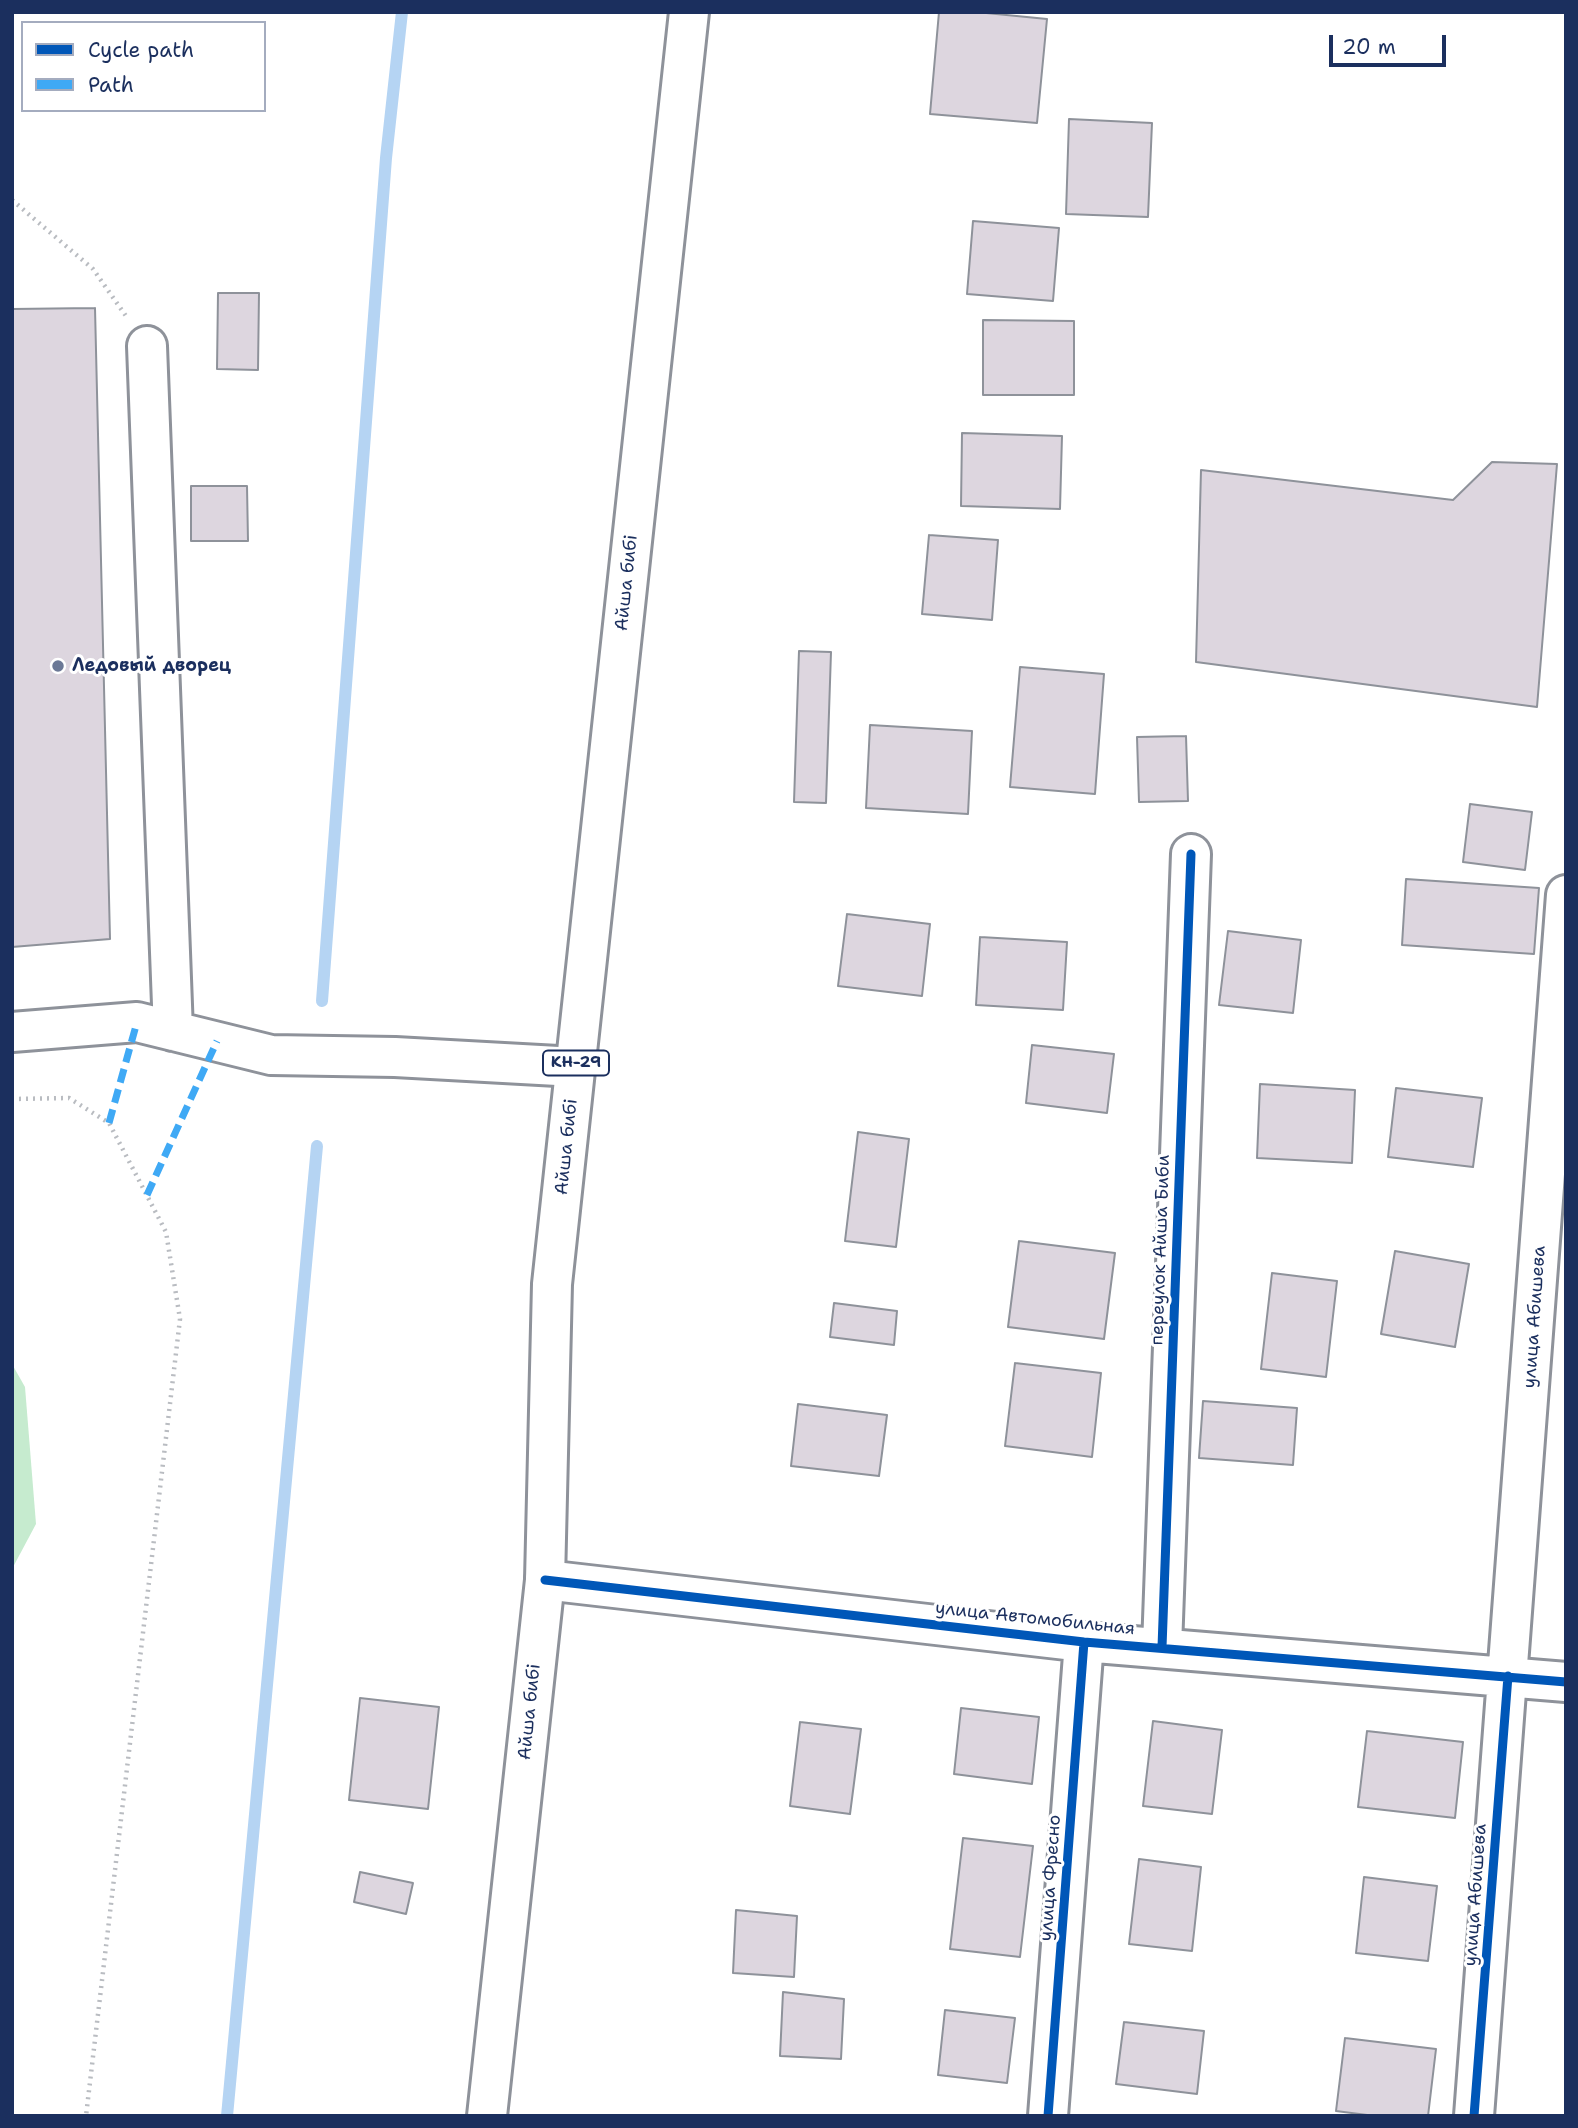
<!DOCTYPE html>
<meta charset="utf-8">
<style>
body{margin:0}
#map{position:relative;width:1578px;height:2128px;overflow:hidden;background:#fff;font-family:"Shantell Sans",sans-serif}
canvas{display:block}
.frame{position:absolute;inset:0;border:14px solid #1b2f5e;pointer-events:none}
.legend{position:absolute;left:21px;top:21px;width:245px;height:91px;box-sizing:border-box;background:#fff;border:2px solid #a4acbf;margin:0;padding:9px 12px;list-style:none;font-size:21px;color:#1b2f5e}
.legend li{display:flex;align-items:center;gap:14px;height:35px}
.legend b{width:35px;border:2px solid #a4acbf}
.scale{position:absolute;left:1329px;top:35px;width:117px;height:32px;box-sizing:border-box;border:4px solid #1b2f5e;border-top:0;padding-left:9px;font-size:21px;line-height:24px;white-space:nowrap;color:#1b2f5e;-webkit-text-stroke:5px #fff;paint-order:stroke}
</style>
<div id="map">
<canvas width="1578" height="2128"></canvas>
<div class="frame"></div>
<ul class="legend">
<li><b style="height:9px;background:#0057b8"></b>Cycle path</li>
<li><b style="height:9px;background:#3fa9f5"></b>Path</li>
</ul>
<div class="scale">20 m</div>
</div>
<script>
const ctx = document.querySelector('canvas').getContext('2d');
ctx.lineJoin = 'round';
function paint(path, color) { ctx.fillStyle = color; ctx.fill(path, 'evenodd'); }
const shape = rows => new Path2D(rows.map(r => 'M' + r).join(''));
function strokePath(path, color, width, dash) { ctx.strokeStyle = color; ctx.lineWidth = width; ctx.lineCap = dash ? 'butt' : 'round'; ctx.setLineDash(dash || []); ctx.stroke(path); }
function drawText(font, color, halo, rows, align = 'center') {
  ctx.font = font + ' "Shantell Sans",sans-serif'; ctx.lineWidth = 6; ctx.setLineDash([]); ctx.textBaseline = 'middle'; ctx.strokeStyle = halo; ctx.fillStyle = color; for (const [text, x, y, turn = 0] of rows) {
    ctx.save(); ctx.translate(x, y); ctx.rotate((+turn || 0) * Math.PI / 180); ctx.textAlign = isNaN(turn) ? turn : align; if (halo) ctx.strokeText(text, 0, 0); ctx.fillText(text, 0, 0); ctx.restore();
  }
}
const green = shape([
 [12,1364,25,1387,36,1524,12,1569]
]);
const stream = shape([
 [322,1001,386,158,402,12],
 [227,2116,317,1146]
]);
const building = shape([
 [939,12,976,12,1047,19,1037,123,930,114,939,12],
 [1069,119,1152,123,1148,217,1066,214,1069,119],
 [973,221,1059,228,1053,301,967,294,973,221],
 [218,293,259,293,258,370,217,369,218,293],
 [95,308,110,939,12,947,12,309,95,308],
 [983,320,1074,321,1074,395,983,395,983,320],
 [962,433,1062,436,1060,509,961,506,962,433],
 [1492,462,1557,464,1537,707,1196,662,1201,470,1453,500,1492,462],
 [191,486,247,486,248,541,191,541,191,486],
 [929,535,998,540,992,620,922,614,929,535],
 [799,651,831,652,826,803,794,802,799,651],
 [1020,667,1104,674,1095,794,1010,787,1020,667],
 [870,725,972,731,968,814,866,808,870,725],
 [1186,736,1188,801,1139,802,1137,737,1186,736],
 [1470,804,1532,812,1525,870,1463,862,1470,804],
 [1406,879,1539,888,1534,954,1402,945,1406,879],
 [847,914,930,924,922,996,838,986,847,914],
 [1228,931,1301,940,1293,1013,1219,1005,1228,931],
 [980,937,1067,942,1063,1010,976,1005,980,937],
 [1032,1045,1114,1054,1107,1113,1026,1103,1032,1045],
 [1260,1084,1355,1090,1352,1163,1257,1158,1260,1084],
 [1396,1088,1482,1098,1473,1167,1388,1157,1396,1088],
 [858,1132,909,1139,896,1247,845,1241,858,1132],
 [1019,1241,1115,1253,1104,1339,1008,1327,1019,1241],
 [1395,1251,1469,1264,1455,1347,1381,1334,1395,1251],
 [1272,1273,1337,1281,1326,1377,1261,1369,1272,1273],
 [834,1303,897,1311,894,1345,830,1337,834,1303],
 [1015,1363,1101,1373,1092,1457,1005,1446,1015,1363],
 [1203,1401,1297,1408,1293,1465,1199,1458,1203,1401],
 [798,1404,887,1415,879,1476,791,1466,798,1404],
 [360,1698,439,1707,428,1809,349,1800,360,1698],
 [961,1708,1039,1717,1032,1784,954,1774,961,1708],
 [1153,1721,1222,1730,1212,1814,1143,1806,1153,1721],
 [800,1722,861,1729,850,1814,790,1806,800,1722],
 [1367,1731,1463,1742,1455,1818,1358,1807,1367,1731],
 [963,1838,1033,1846,1020,1957,950,1949,963,1838],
 [1139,1859,1201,1867,1192,1951,1129,1944,1139,1859],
 [360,1872,413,1883,406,1914,354,1902,360,1872],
 [1364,1877,1437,1886,1428,1961,1356,1953,1364,1877],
 [736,1910,797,1916,794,1977,733,1973,736,1910],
 [783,1992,844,1999,841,2059,780,2056,783,1992],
 [945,2010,1015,2018,1007,2083,938,2075,945,2010],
 [1124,2022,1204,2031,1197,2094,1116,2084,1124,2022],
 [1345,2038,1436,2049,1428,2116,1375,2116,1336,2111,1345,2038]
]);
const path = shape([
 [12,200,93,269,126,316],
 [12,1099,69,1098,109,1123,166,1232,180,1319,86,2116]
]);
const minor = shape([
 [147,346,173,1031],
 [12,1032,137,1022,271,1055,395,1057,576,1067],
 [545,1580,1084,1642,1566,1682],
 [1162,1647,1191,854],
 [1048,2116,1084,1642],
 [1474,2116,1566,895]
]);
const major = shape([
 [487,2116,545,1580,552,1284,689,12]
]);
const quiet = shape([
 [109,1123,137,1022],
 [147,1195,217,1041]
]);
const cycleway = shape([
 [545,1580,1084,1642,1566,1682],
 [1162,1647,1191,854],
 [1048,2116,1084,1642],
 [1474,2116,1508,1676]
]);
const markers = [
 [58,666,7,"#6b7896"]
];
const shields = [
 [576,1063,66]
];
const shieldNames = [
 ["КН-29",576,1063]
];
const streetNames = [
 ["Айша бибі",627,583,-84],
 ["Айша бибі",567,1147,-84],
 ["переулок Айша Биби",1161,1250,-88],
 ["улица Абишева",1535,1317,-86],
 ["улица Автомобильная",1035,1619,6],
 ["Айша бибі",530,1712,-84],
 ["улица Фресно",1051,1878,-86],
 ["улица Абишева",1476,1895,-86]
];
const poiNames = [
 ["Ледовый дворец",72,666]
];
paint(green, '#c6ebcf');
strokePath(stream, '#b5d4f3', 12);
paint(building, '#ddd6df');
strokePath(building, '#8e929a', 2);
strokePath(minor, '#8e929a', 44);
strokePath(major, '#8e929a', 44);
strokePath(path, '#b9bcc1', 4.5, [2, 5]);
strokePath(minor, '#fff', 38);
strokePath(major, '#fff', 38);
strokePath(quiet, '#3fa9f5', 7, [14, 7]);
strokePath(cycleway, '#0057b8', 9);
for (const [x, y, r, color] of markers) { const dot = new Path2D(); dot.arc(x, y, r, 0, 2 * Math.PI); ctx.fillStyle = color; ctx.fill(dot); strokePath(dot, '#fff', 2.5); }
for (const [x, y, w] of shields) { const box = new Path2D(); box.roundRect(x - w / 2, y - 12.5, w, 25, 5); ctx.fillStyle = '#fff'; ctx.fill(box); strokePath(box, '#1b2f5e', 2); }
drawText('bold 16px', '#1b2f5e', null, shieldNames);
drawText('18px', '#1b2f5e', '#fff', streetNames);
drawText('bold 18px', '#1b2f5e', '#fff', poiNames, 'left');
</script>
